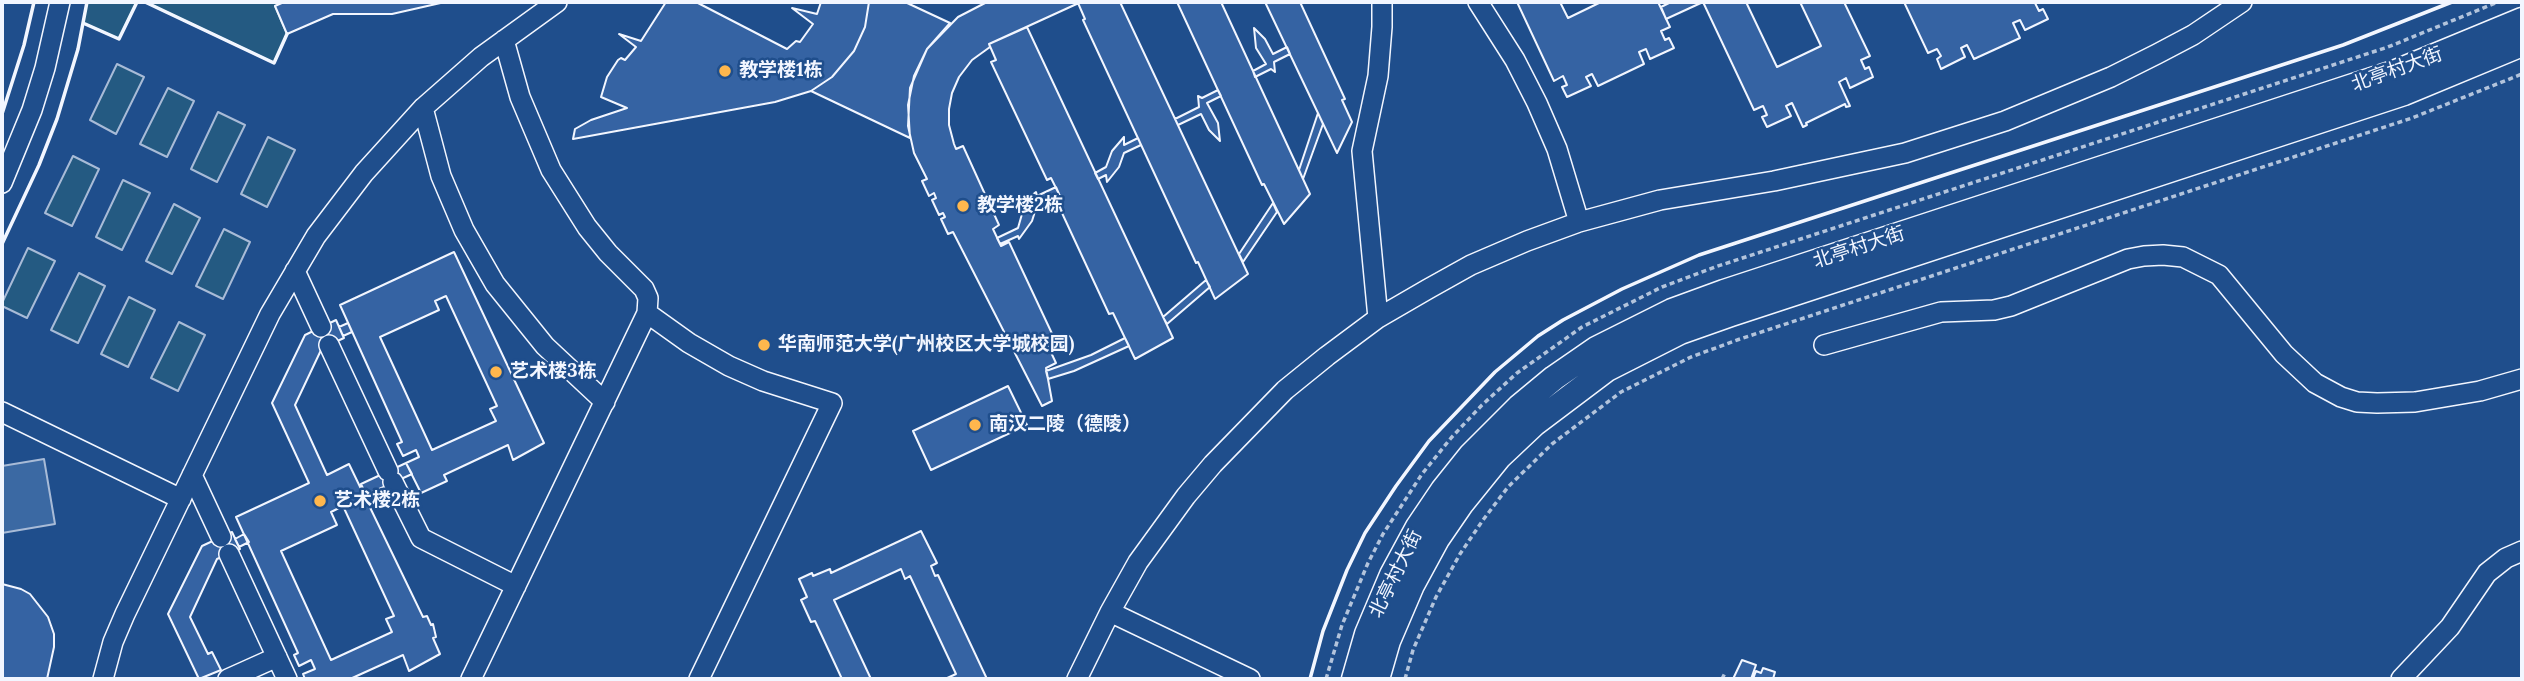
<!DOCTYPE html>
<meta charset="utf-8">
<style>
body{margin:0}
#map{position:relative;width:2524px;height:681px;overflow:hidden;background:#1f4e8c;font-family:Lora,serif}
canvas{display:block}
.frame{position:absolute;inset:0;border:4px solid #f2f6ff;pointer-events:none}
</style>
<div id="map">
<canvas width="2524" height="681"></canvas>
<div class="frame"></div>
</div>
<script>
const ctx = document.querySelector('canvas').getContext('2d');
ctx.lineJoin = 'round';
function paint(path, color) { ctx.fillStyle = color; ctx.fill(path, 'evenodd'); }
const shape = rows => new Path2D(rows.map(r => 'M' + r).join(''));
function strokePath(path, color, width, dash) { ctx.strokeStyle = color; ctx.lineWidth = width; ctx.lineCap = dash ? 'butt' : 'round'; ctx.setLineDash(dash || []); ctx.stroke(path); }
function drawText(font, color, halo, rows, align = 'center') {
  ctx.font = font + ' Lora,"Noto Sans SC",serif'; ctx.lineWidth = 5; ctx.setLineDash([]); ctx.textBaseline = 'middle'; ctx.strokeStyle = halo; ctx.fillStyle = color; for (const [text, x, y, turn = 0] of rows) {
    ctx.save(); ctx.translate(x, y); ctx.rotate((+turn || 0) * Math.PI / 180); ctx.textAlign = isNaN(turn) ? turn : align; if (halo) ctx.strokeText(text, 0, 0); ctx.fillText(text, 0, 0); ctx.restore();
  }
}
const green = shape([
 [87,2,137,2,119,39,83,23,87,2],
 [145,2,284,2,275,6,287,34,274,63,145,2],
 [117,64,144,77,116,134,90,120,117,64],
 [168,88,194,101,167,157,140,144,168,88],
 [218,112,245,125,217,182,191,169,218,112],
 [268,137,295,150,267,207,241,194,268,137],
 [73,156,99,169,72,226,45,213,73,156],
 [123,180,150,193,122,250,96,237,123,180],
 [174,204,200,218,172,274,146,261,174,204],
 [224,229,250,242,223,299,196,286,224,229],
 [28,248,55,261,27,318,2,306,2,303,28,248],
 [79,273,105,286,78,343,51,330,79,273],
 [129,297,155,310,128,367,101,354,129,297],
 [179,322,205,335,178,391,151,378,179,322]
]);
const water = shape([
 [44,459,55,524,2,533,2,466,44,459]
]);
const building = shape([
 [284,2,445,2,392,14,333,14,287,34,275,6,284,2],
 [666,2,696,2,787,49,796,41,800,42,813,24,792,8,817,14,821,2,869,2,865,27,854,51,832,77,811,91,775,102,573,139,575,129,591,120,627,108,601,97,607,77,618,60,621,58,625,60,636,47,619,34,641,41,666,2],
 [869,2,905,2,950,23,927,49,914,76,908,105,910,138,811,91,832,77,854,51,865,27,869,2],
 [987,2,1081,2,989,44,990,47,972,60,959,77,952,93,949,109,949,125,954,144,956,149,963,146,999,225,993,229,1001,246,1009,242,1055,340,1047,344,1056,363,1046,368,1052,401,1042,406,953,232,948,234,941,219,945,217,943,213,939,215,932,200,936,198,934,193,929,196,922,181,927,179,914,153,908,126,910,88,927,49,958,17,987,2],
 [1081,2,1120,2,1248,274,1215,299,1198,262,1196,263,1083,20,1085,19,1078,3,1081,2],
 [1177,2,1221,2,1310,194,1284,224,1264,184,1262,185,1177,2],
 [1265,2,1300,2,1345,99,1342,100,1352,122,1337,153,1265,2],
 [1517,2,1560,2,1568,18,1601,2,1658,2,1670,27,1661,31,1665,40,1669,38,1674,48,1650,59,1646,49,1639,52,1644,64,1598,86,1592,74,1586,77,1591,86,1567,97,1562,87,1567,85,1563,76,1554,81,1517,2],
 [1671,2,1703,2,1666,19,1661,7,1671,2],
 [1703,2,1746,2,1777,67,1821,46,1800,2,1844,2,1870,56,1861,60,1865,69,1869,67,1873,77,1850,88,1846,78,1839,82,1850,106,1846,107,1845,104,1806,123,1807,125,1803,127,1792,103,1786,106,1791,116,1767,127,1762,117,1767,115,1763,106,1754,110,1703,2],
 [1904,2,2037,2,2035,3,2039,11,2043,9,2048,19,2025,30,2020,20,2013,23,2020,38,1974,59,1967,45,1961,48,1965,57,1941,69,1937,59,1941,56,1937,49,1928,53,1904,2],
 [1027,27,1173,338,1135,359,1113,313,1109,314,1055,198,1060,196,1051,178,1047,180,991,62,996,60,989,44,1027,27],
 [1254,28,1265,39,1273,54,1287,47,1290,54,1274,62,1275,72,1271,69,1255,77,1253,71,1266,64,1256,48,1254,28],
 [1218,90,1221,96,1207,103,1218,123,1220,141,1209,130,1201,114,1178,125,1175,119,1199,107,1198,96,1202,98,1218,90],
 [1318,113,1323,124,1303,179,1299,170,1318,113],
 [1124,137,1124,145,1138,138,1141,145,1124,153,1119,167,1107,182,1106,175,1098,179,1095,173,1106,167,1112,151,1124,137],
 [1056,187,1059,194,1037,205,1032,221,1019,239,1018,236,1000,244,997,238,1018,228,1024,207,1031,196,1036,192,1037,196,1056,187],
 [1273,203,1277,212,1243,262,1239,254,1273,203],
 [454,252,544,443,513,460,508,445,444,475,447,481,421,493,406,463,419,457,416,450,403,456,397,444,402,442,340,305,454,252],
 [446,296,497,406,490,409,496,421,432,450,380,337,439,310,435,301,446,296],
 [1206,280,1210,287,1167,324,1163,317,1206,280],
 [336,320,344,338,322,348,295,405,327,475,349,464,423,617,427,616,431,625,433,624,436,637,433,638,440,654,409,671,403,655,350,679,305,679,303,674,315,669,311,660,299,666,294,655,298,653,236,517,309,483,272,403,305,335,336,320],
 [343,506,394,616,386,619,392,632,331,660,281,551,337,525,331,512,343,506],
 [348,323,352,332,343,336,339,327,348,323],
 [1125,338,1129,346,1074,371,1048,379,1046,371,1091,355,1125,338],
 [1008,386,1027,425,931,470,913,431,1008,386],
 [406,463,412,474,366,495,361,484,406,463],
 [921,531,937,563,931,566,935,576,938,575,987,679,945,679,956,674,910,576,905,579,901,569,834,600,871,679,842,679,815,621,811,622,801,600,807,597,799,579,812,573,813,576,830,569,831,573,921,531],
 [232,532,240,549,217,559,190,617,208,654,212,652,221,670,199,679,168,614,202,546,232,532],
 [244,534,249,542,239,547,235,539,244,534],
 [2,584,21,589,30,594,48,617,54,634,54,647,47,679,2,679,2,584],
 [1742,660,1756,665,1751,679,1733,679,1742,660],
 [1763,668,1775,672,1773,679,1753,679,1756,671,1761,673,1763,668]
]);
const path = shape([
 [1326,679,1342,625,1368,563,1383,534,1422,474,1451,438,1482,405,1517,373,1582,327,1662,287,1715,267,2388,47,2498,2],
 [1405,679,1413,650,1436,597,1460,554,1483,520,1508,487,1552,444,1621,392,1691,357,1740,339,2412,118,2522,74],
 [1722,679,1725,673]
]);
const minor = shape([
 [1478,2,1515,60,1537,103,1557,149,1579,222],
 [504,40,520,97,551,170,587,227,608,253,644,289,648,298,647,313],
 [423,108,441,176,464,230,495,284,545,346,605,402],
 [2,183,32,110,45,68,60,2],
 [295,271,321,327],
 [1378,318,1362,151,1378,76,1382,27,1382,2],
 [329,345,388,471],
 [1824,345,1941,312,1994,310,2011,306,2128,259,2144,256,2163,255,2183,257,2219,275,2284,354,2315,383,2341,397,2357,402,2377,403,2415,402,2480,391,2522,379],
 [2,412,181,499],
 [192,475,221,537],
 [393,482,421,538,516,586],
 [229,554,287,679],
 [1110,612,1250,679],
 [103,679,113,642,125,614,270,314,316,236,364,173,423,108,481,57,557,2],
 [228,679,277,657],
 [471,679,647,313,689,343,729,366,763,381,832,403,699,679],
 [1077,679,1110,612,1138,562,1186,496,1213,464,1285,390,1327,356,1378,318,1428,289,1471,265,1527,241,1579,222,1660,200,1774,181,1905,153,2005,121,2111,77,2157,54,2193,35,2242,2],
 [2401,679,2450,627,2487,573,2506,558,2522,551]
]);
const major = shape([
 [1354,679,1367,634,1392,575,1418,527,1443,490,1471,455,1519,407,1554,378,1596,349,1672,311,1724,292,2396,72,2522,20],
 [1377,679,1388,641,1412,585,1437,539,1461,504,1499,457,1534,424,1607,369,1680,332,1731,314,2404,93,2522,44]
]);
const wall = shape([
 [145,2,274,63,287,34],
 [83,23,119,39,137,2],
 [2,114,24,45,34,2],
 [2,244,39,165,57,119,78,49,87,2],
 [1310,679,1323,631,1347,570,1365,533,1396,486,1429,441,1495,372,1538,336,1563,320,1622,289,1699,255,2343,45,2452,2]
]);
const markers = [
 [725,71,7,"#ffb74d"],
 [963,206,7,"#ffb74d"],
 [764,345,7,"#ffb74d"],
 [496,372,7,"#ffb74d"],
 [975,425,7,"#ffb74d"],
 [320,501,7,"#ffb74d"]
];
const streetNames = [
 ["北亭村大街",2397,70,-20],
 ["北亭村大街",1859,248,-18],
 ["北亭村大街",1396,574,-64]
];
const poiNames = [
 ["教学楼1栋",739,71],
 ["教学楼2栋",977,206],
 ["华南师范大学(广州校区大学城校园)",778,345],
 ["艺术楼3栋",510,372],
 ["南汉二陵（德陵）",989,425],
 ["艺术楼2栋",334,501]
];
paint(green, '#245a82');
strokePath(green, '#a8bbd7', 2);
paint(water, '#3b69a3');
strokePath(water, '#a8bbd7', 2);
paint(building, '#3563a3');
strokePath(building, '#f2f6ff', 2);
strokePath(minor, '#f2f6ff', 22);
strokePath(major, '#f2f6ff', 27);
strokePath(path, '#b3c4dc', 3.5, [5, 3.5]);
strokePath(minor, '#1f4e8c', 19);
strokePath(major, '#1f4e8c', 24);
strokePath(wall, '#f2f6ff', 3.5);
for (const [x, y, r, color] of markers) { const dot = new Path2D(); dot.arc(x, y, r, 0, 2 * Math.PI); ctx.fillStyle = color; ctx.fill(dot); strokePath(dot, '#1f4e8c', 2.5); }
drawText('19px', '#f2f6ff', '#1f4e8c', streetNames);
drawText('bold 19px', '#f2f6ff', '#1f4e8c', poiNames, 'left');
</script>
